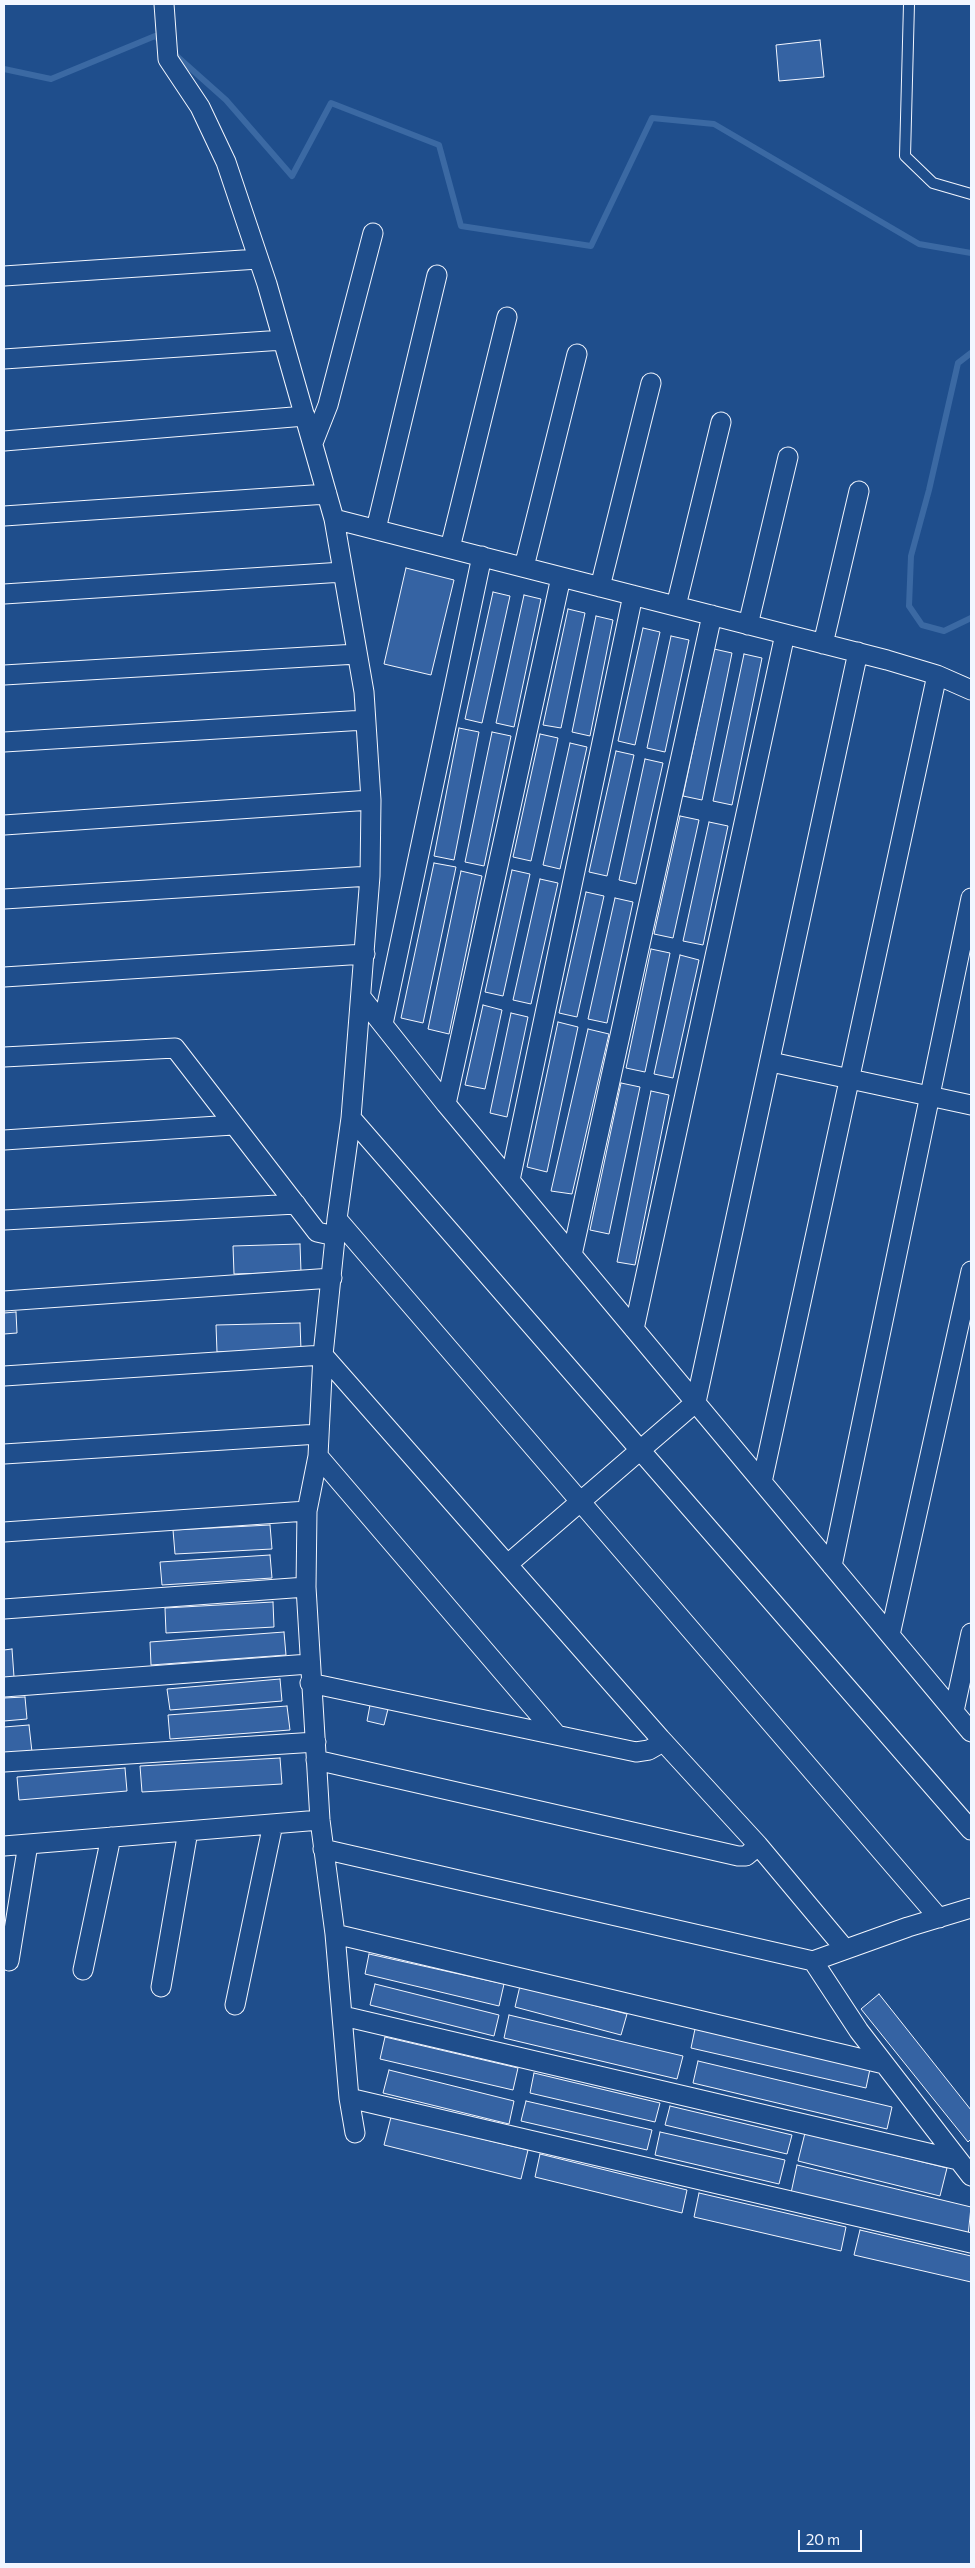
<!DOCTYPE html>
<style>
body{margin:0}
#map{position:relative;width:975px;height:2568px;overflow:hidden;background:#1f4e8c;font-family:Commissioner,sans-serif}
canvas{display:block}
.frame{position:absolute;inset:0;border:5px solid #f2f6ff;pointer-events:none}
.scale{position:absolute;left:798px;top:2530px;width:64px;height:22px;box-sizing:border-box;border:2px solid #f2f6ff;border-top:0;padding-left:6px;font-size:15px;line-height:18px;white-space:nowrap;color:#f2f6ff;-webkit-text-stroke:4px #1f4e8c;paint-order:stroke}
</style>
<div id="map">
<canvas width="975" height="2568"></canvas>
<div class="frame"></div>
<div class="scale">20 m</div>
</div>
<script>
const ctx = document.querySelector('canvas').getContext('2d');
ctx.lineJoin = 'round';
const shape = rows => new Path2D(rows.map(r => 'M' + r).join(''));
function strokePath(path, color, width, dash) { ctx.strokeStyle = color; ctx.lineWidth = width; ctx.lineCap = dash ? 'butt' : 'round'; ctx.setLineDash(dash || []); ctx.stroke(path); }
function paint(path, color) { ctx.fillStyle = color; ctx.fill(path, 'evenodd'); }
const stream = shape([
 [171,51,226,100,292,176,331,103,439,145,461,226,591,246,652,118,714,124,919,244,971,253],
 [4,69,51,79,155,36,162,42],
 [971,353,958,363,929,490,911,556,909,606,922,625,944,631,971,618]
]);
const building = shape([
 [820,40,824,77,779,81,776,45,820,40],
 [406,568,454,580,431,675,384,664,406,568],
 [493,592,510,596,482,723,465,719,493,592],
 [524,595,541,599,514,727,496,723,524,595],
 [568,609,585,613,561,728,543,725,568,609],
 [596,616,613,620,590,736,572,732,596,616],
 [643,628,660,632,635,745,618,741,643,628],
 [671,636,689,640,665,752,647,748,671,636],
 [714,649,732,653,702,800,683,796,714,649],
 [744,654,762,658,732,805,713,801,744,654],
 [459,728,479,732,454,860,434,856,459,728],
 [492,732,511,736,484,866,465,862,492,732],
 [540,734,558,738,531,861,513,857,540,734],
 [570,743,587,747,560,869,543,865,570,743],
 [616,751,634,755,607,876,589,872,616,751],
 [645,759,663,763,636,884,619,880,645,759],
 [680,816,699,820,673,938,654,934,680,816],
 [709,822,728,826,703,945,683,941,709,822],
 [434,863,456,867,423,1023,401,1018,434,863],
 [512,870,530,874,503,996,485,992,512,870],
 [461,871,482,876,449,1034,428,1029,461,871],
 [540,879,558,883,531,1004,513,1000,540,879],
 [586,892,604,896,577,1017,559,1013,586,892],
 [615,898,633,902,607,1023,588,1019,615,898],
 [651,949,670,953,645,1072,626,1068,651,949],
 [680,955,699,960,673,1078,654,1074,680,955],
 [483,1005,502,1010,485,1089,465,1085,483,1005],
 [511,1013,528,1017,507,1117,490,1113,511,1013],
 [558,1022,578,1027,547,1172,527,1167,558,1022],
 [588,1029,609,1034,572,1194,551,1191,588,1029],
 [621,1083,640,1087,609,1234,590,1230,621,1083],
 [651,1091,669,1095,635,1265,617,1262,651,1091],
 [300,1244,301,1272,234,1274,233,1246,300,1244],
 [16,1312,17,1333,4,1334,4,1313,16,1312],
 [300,1323,301,1350,217,1352,216,1325,300,1323],
 [270,1525,272,1549,175,1554,173,1530,270,1525],
 [270,1555,272,1578,162,1585,160,1562,270,1555],
 [273,1602,274,1627,166,1633,165,1608,273,1602],
 [284,1632,286,1655,151,1665,150,1642,284,1632],
 [12,1649,14,1677,4,1678,4,1650,12,1649],
 [280,1679,282,1701,170,1710,167,1689,280,1679],
 [25,1697,27,1719,4,1721,4,1698,25,1697],
 [370,1705,388,1709,384,1725,367,1721,370,1705],
 [287,1706,290,1730,170,1739,168,1715,287,1706],
 [29,1725,32,1752,4,1754,4,1727,29,1725],
 [280,1758,282,1784,142,1792,140,1766,280,1758],
 [125,1768,127,1791,19,1800,17,1777,125,1768],
 [369,1954,504,1984,499,2006,365,1974,369,1954],
 [375,1984,499,2015,494,2036,370,2005,375,1984],
 [520,1986,627,2014,621,2035,515,2007,520,1986],
 [879,1994,971,2110,971,2139,968,2142,861,2009,879,1994],
 [509,2015,683,2056,677,2079,504,2038,509,2015],
 [695,2029,870,2069,866,2088,691,2048,695,2029],
 [385,2037,518,2068,513,2090,380,2059,385,2037],
 [698,2061,892,2107,887,2129,693,2083,698,2061],
 [389,2070,514,2101,509,2124,383,2093,389,2070],
 [534,2073,660,2103,655,2122,530,2093,534,2073],
 [526,2101,652,2130,647,2150,521,2121,526,2101],
 [670,2106,792,2135,787,2154,665,2125,670,2106],
 [391,2117,528,2150,521,2179,384,2145,391,2117],
 [660,2132,785,2160,779,2184,655,2155,660,2132],
 [805,2133,947,2168,940,2196,798,2161,805,2133],
 [540,2154,687,2190,682,2213,535,2177,540,2154],
 [797,2165,971,2207,968,2236,791,2193,797,2165],
 [699,2193,846,2227,841,2251,694,2217,699,2193],
 [860,2230,971,2256,971,2282,854,2255,860,2230]
]);
const service = shape([
 [909,4,905,156,933,183,971,194]
]);
const minor = shape([
 [164,4,168,59,200,107,226,162,267,284,334,519,364,692,371,800,370,876,351,1118,337,1219,323,1355,318,1456,307,1511,306,1587,320,1820,335,1934,349,2098,971,2243],
 [4,276,258,259],
 [4,359,283,340],
 [4,441,305,416],
 [313,443,328,405,373,233],
 [4,516,327,494],
 [334,519,887,660,937,675,971,690],
 [376,529,437,275],
 [450,548,507,317],
 [524,567,577,354],
 [600,587,651,383],
 [4,594,343,572],
 [676,606,721,422],
 [748,625,788,457],
 [823,644,859,491],
 [4,675,357,654],
 [4,742,365,720],
 [4,825,371,800],
 [4,899,370,876],
 [4,977,365,954],
 [361,997,446,1104,971,1732],
 [383,1024,482,556],
 [4,1057,175,1048,317,1232,335,1236],
 [771,1062,971,1105],
 [446,1104,561,577],
 [351,1118,971,1830],
 [4,1140,233,1125],
 [510,1180,633,595],
 [337,1219,939,1918],
 [4,1220,296,1204],
 [572,1255,712,615],
 [4,1301,332,1278],
 [634,1329,785,634],
 [4,1376,323,1355,660,1738,656,1746,649,1750,636,1752,310,1683],
 [4,1454,319,1434],
 [318,1456,556,1734],
 [762,1482,937,675],
 [4,1532,307,1511],
 [508,1564,696,1402,858,652],
 [832,1566,971,898],
 [4,1609,306,1587],
 [890,1635,971,1271],
 [4,1687,309,1664],
 [954,1711,971,1633],
 [316,1760,738,1856,746,1856,752,1851,758,1845,660,1738],
 [4,1762,316,1742],
 [758,1845,845,1949],
 [4,1846,320,1820],
 [323,1849,813,1961],
 [971,1908,908,1927,813,1961,859,2031,971,2176],
 [335,1934,884,2064],
 [9,1961,28,1844],
 [83,1970,111,1837],
 [161,1987,188,1831],
 [235,2005,273,1824],
 [343,2016,958,2160],
 [349,2098,355,2133]
]);
strokePath(stream, '#3b69a3', 6);
paint(building, '#3563a3');
strokePath(building, '#f2f6ff', 1);
strokePath(service, '#f2f6ff', 12);
strokePath(minor, '#f2f6ff', 21);
strokePath(service, '#1f4e8c', 10);
strokePath(minor, '#1f4e8c', 19);
</script>
